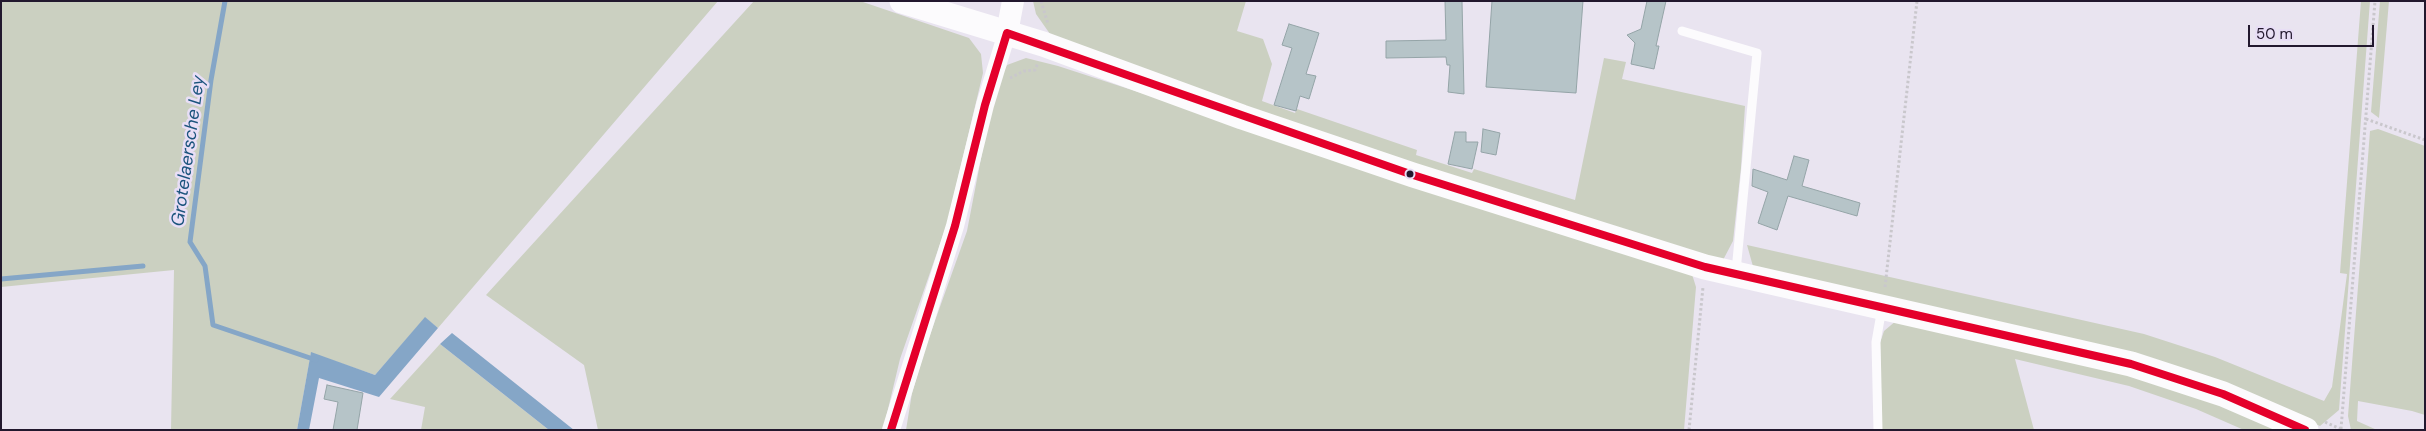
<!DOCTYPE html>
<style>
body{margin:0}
#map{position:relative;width:2426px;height:431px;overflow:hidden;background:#e9e4f0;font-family:"DM Sans",sans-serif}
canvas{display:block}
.frame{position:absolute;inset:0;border:2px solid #22182e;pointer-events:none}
.scale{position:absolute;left:2248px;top:25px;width:126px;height:22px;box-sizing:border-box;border:2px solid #22182e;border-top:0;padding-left:6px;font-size:15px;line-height:18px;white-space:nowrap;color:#22182e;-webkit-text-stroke:4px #e8def6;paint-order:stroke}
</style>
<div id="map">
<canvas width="2426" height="431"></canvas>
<div class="frame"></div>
<div class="scale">50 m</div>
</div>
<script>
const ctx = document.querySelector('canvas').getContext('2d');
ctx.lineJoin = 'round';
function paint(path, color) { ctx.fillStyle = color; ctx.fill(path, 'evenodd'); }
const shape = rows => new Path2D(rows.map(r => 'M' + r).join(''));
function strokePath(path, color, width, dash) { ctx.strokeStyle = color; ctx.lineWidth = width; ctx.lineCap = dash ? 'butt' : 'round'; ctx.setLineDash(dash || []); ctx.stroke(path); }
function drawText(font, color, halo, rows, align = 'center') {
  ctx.font = font + ' "DM Sans",sans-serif'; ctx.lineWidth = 5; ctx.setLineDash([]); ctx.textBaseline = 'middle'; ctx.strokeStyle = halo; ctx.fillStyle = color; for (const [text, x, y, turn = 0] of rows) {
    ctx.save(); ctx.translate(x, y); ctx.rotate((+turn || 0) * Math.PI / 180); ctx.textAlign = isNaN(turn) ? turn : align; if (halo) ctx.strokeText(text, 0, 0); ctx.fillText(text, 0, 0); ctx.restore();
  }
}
const green = shape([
 [1,1,718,1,438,328,425,318,375,375,311,353,297,430,171,430,174,270,1,287],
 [754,1,860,1,969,38,981,54,983,73,947,224,900,359,883,430,598,430,584,365,486,295],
 [1033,1,1246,1,1237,31,1263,39,1272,64,1262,101,1295,113,1297,109,1417,150,1416,155,1472,173,1474,169,1575,200,1604,58,1626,62,1622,79,1745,106,1741,168,1733,241,1722,262,1271,118,1050,34,1036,14],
 [2361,1,2370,1,2339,410,2320,426,2230,388,1754,270,1747,245,2144,334,2215,357,2324,401,2332,387,2347,274,2340,273],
 [2380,1,2389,1,2379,118,2371,112],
 [1026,58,1058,66,1691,271,1696,287,1684,430,906,430,912,393,926,346,967,231,994,91,1007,65],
 [2378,129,2425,146,2425,415,2412,411,2358,401,2357,421,2377,430,2351,430,2348,416,2370,131],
 [1897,320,2133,374,2287,430,2244,430,2196,409,2129,386,2015,359,2034,430,1882,430,1880,343,1884,331],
 [440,344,549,430,421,430,425,407,390,399]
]);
const water = shape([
 [425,317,438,328,379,397,319,378,309,430,297,430,311,352,375,375],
 [452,333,574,430,549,430,440,344]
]);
const stream = shape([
 [225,1,211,80,190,242,205,266,213,325,316,360],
 [1,279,143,266]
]);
const building = shape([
 [1445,1,1462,1,1464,94,1448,92,1450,65,1447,65,1446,57,1386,58,1386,41,1446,40,1445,1],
 [1492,1,1583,1,1576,93,1486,87,1492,1],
 [1647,1,1666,1,1656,46,1659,46,1654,69,1631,64,1635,43,1627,35,1641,29,1647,1],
 [1289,24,1319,33,1306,74,1316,76,1309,99,1300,96,1296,111,1274,105,1292,48,1282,45,1289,24],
 [1483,129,1500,133,1496,155,1481,152,1483,129],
 [1455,132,1466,132,1466,142,1478,142,1472,169,1448,164,1455,132],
 [1794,156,1809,160,1802,186,1860,203,1857,216,1788,196,1777,230,1758,223,1768,192,1752,186,1753,169,1787,180,1794,156],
 [327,385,363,393,357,430,333,430,338,402,324,399,327,385]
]);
const path = shape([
 [1041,1,1048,24],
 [1010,78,1024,71,1035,70,1038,63],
 [2366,119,2425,140],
 [1885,287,1917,1],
 [2325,422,2343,430],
 [2341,429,2375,1],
 [1689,430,1703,287]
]);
const service = shape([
 [1682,31,1757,53,1736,271],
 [1878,430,1876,342,1882,308]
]);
const minor = shape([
 [891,430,955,226,985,105,1007,33]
]);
const tertiary = shape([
 [1007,33,1013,1]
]);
const secondary = shape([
 [902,1,1043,44,1242,117,1413,175,1705,267,2131,364,2223,394,2306,430]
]);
const bus1 = shape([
 [1007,33,1413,175,1705,267,2131,364,2223,394,2305,430],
 [891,430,955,226,985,105,1007,33]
]);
const markers = [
 [1410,174,4.5,"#22182e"]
];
const waterNames = [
 ["Grotelaersche Ley",189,151,-82]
];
paint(green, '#cbd0c1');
paint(water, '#85a6c7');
strokePath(stream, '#85a6c7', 5);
paint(building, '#b6c4c8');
strokePath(building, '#94a4a7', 1);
strokePath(path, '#c9c7cc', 3, [2.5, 2.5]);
strokePath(service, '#fcfbfd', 9);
strokePath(minor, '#fcfbfd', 18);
strokePath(tertiary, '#fcfbfd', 22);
strokePath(secondary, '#fcfbfd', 25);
strokePath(bus1, '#e4002b', 8);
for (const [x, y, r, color] of markers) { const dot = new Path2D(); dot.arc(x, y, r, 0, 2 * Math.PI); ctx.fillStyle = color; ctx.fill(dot); strokePath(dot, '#e8def6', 2); }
drawText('italic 18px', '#1b547d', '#e8def6', waterNames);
</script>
